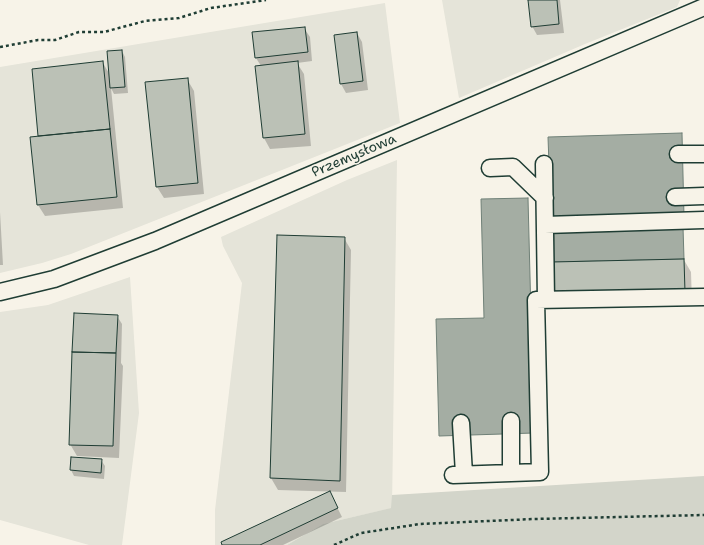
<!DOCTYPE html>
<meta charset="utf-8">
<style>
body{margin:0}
canvas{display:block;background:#f7f3e8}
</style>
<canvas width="704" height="545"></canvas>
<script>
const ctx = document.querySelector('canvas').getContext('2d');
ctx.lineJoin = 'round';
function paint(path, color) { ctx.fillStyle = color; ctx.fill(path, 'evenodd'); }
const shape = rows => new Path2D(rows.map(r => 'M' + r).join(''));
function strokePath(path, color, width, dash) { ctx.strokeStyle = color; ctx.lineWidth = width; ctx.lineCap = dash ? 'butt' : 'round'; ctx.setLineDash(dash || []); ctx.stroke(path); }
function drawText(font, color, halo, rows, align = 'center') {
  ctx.font = font + ' "Shantell Sans",sans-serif'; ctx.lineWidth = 3; ctx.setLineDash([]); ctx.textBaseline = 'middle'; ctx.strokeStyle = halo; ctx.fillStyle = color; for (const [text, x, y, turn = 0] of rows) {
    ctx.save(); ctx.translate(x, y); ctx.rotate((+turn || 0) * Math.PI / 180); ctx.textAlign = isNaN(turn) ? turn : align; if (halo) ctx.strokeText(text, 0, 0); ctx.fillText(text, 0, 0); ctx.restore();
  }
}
const built = shape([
 [442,0,680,0,677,7,585,44,459,98],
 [385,3,400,123,71,254,42,263,0,273,0,67],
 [397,160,392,508,323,524,287,545,215,545,215,510,242,283,223,246,221,237,347,180],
 [130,277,139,413,122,545,89,545,0,520,0,312,48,305]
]);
const green = shape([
 [704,476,704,545,287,545,323,524,391,508,392,495]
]);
const water = shape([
 [682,133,684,217,551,221,548,137,682,133],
 [528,198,534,433,439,436,436,319,484,318,481,199,528,198],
 [683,227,684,259,552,262,552,231,683,227]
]);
const shadow = shape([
 [529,0,560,0,564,33,537,35,532,26],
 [304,28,310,37,312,61,297,63,304,74,311,146,270,149,264,138,261,66,256,58],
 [357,33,362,42,368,90,346,93,341,84],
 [122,51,125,57,128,93,114,94,111,88,123,208,45,216,38,205,40,137,33,70,103,63,110,75],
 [187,79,194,91,204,194,164,198,157,187],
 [0,212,3,265,0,265],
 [278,236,344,238,351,250,346,492,278,490,271,478],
 [684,260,691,272,692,303,560,306],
 [117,316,122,324,121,363,123,366,119,458,77,456,70,444],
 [101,460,105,466,104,479,74,476,71,470],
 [334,501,342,517,283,545,224,545]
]);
const building = shape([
 [528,0,557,0,559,24,531,27,528,0],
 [305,27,308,52,255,58,252,32,305,27],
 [357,32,363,81,340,84,334,35,357,32],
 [122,50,125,87,110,88,107,51,122,50],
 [103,61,110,129,38,136,32,69,103,61],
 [298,61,305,134,263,138,255,66,298,61],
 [188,78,198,183,156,187,145,82,188,78],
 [110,129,117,197,37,205,30,137,110,129],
 [277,235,345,237,340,481,270,478,277,235],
 [684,259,685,292,552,294,552,262,684,259],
 [74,313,118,315,116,353,72,352,74,313],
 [72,352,116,353,113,446,69,445,72,352],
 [71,457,102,459,101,473,70,470,71,457],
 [330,491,338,508,260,545,222,545,221,542,330,491]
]);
const path = shape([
 [0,47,38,40,55,40,79,32,104,32,145,21,179,18,211,8,266,0],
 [334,545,361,533,420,524,534,519,704,515]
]);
const minor = shape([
 [678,154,704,154],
 [544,164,546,300],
 [490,168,513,167,545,198],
 [675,197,704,196],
 [545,225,704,220],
 [0,292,54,279,155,241,704,7],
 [511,421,511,473],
 [461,423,464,474],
 [453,475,540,472,536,300,704,297]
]);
const streetNames = [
 ["Przemysłowa",354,156,-23]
];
paint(built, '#e5e4d9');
paint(green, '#d3d5ca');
paint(water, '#a4ada3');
strokePath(water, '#6f8077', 1);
paint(shadow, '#0003');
paint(building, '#bbc1b6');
strokePath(building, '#1f3d34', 1);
strokePath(minor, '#1f3d34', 19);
strokePath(path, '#1f3d34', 2.5, [3, 3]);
strokePath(minor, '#f7f3e8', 16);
drawText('14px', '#1f3d34', '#f7f3e8', streetNames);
</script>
